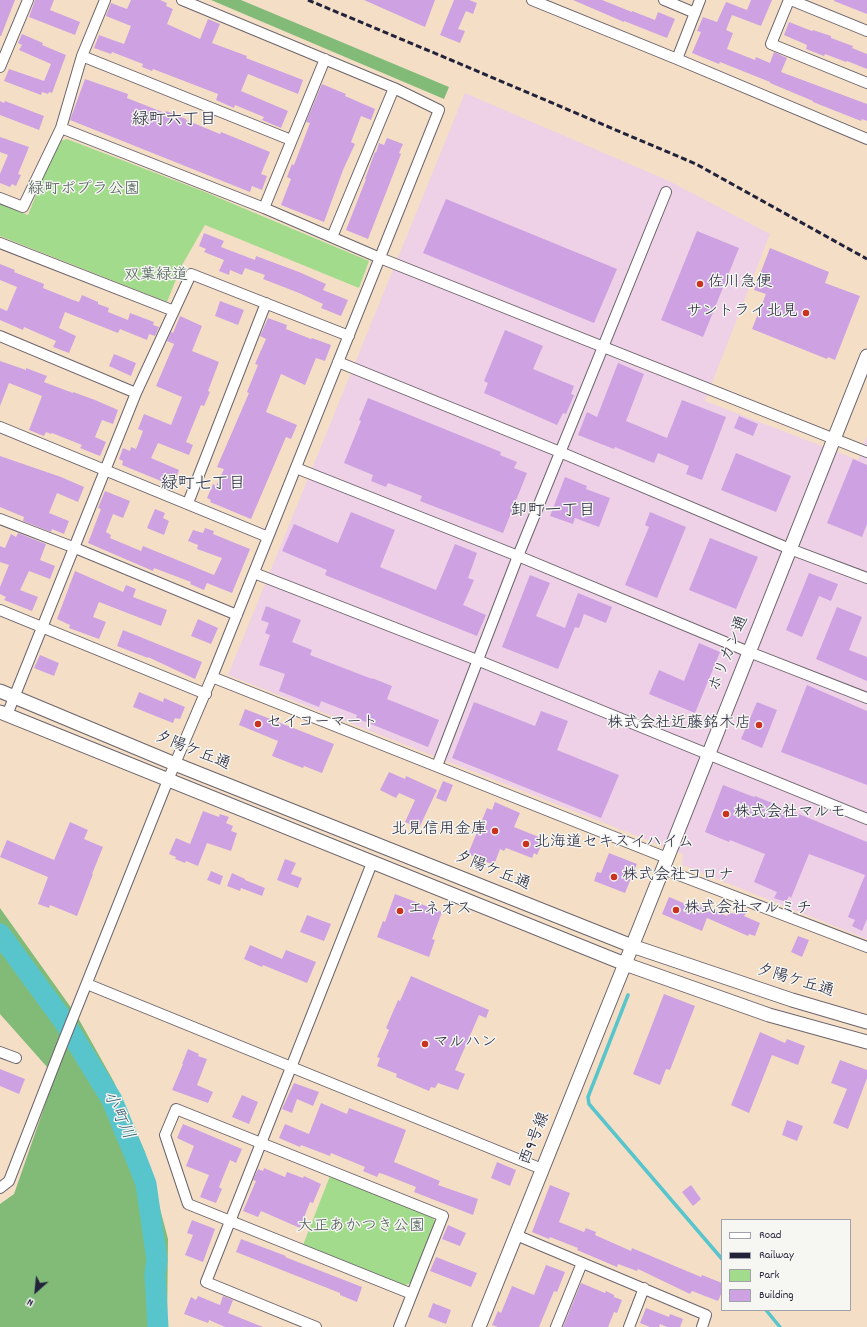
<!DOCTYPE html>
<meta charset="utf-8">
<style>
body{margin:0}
#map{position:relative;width:867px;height:1327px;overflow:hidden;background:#f4dfc6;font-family:Dekko,sans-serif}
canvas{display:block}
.legend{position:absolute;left:721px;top:1219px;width:130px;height:92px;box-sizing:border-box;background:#f6f6f2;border:1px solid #a1a1a9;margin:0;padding:5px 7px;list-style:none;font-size:12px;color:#22223b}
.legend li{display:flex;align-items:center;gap:8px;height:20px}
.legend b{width:20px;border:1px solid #a1a1a9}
.north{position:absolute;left:16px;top:1271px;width:40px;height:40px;-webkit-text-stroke:3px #f6f6f2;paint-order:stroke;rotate:207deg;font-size:11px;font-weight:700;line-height:16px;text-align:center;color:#22223b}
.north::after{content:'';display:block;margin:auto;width:14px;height:18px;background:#22223b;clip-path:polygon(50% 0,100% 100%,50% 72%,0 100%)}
</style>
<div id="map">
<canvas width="867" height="1327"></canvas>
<ul class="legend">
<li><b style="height:5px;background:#fff"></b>Road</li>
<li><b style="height:5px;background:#22223b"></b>Railway</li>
<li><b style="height:11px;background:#a3db8c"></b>Park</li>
<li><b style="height:11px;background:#cea2e2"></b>Building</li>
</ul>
<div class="north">N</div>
</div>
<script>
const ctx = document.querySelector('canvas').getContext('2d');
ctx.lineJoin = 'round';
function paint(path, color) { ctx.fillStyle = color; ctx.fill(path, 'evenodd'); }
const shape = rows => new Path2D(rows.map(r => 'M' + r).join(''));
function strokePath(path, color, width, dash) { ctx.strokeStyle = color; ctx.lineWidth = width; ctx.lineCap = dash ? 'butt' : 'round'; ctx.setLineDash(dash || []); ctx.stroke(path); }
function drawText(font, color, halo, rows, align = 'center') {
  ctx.font = font + ' Dekko,"Klee One",sans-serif'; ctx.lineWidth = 3; ctx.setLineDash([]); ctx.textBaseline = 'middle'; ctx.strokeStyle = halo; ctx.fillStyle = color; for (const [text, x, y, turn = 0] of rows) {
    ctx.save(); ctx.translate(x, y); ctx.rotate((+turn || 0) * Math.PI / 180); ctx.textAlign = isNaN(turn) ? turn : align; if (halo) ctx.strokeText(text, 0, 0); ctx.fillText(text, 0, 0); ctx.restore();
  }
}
const built = shape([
 [465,93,669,181,770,234,705,401,858,460,867,436,867,939,682,865,683,854,228,675]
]);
const green = shape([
 [67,139,205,192,369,261,359,288,205,225,181,267,167,302,0,236,0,204,28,215,57,142],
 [330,1176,433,1218,436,1224,413,1282,405,1285,303,1245]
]);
const forest = shape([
 [211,0,241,0,449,87,444,99],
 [0,908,77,1016,114,1082,145,1152,168,1239,167,1327,0,1327,0,1204,14,1194,55,1076,0,1014]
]);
const stream = shape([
 [628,995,588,1097,589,1104,722,1259],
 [766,1310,780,1327]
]);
const river = shape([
 [0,934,63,1020,112,1100,138,1163,146,1184,157,1260,155,1274,158,1327]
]);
const building = shape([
 [0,0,15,0,1,36,0,36],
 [35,0,54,0,50,10,80,22,75,35,29,17],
 [131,0,160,0,167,3,166,6,173,9,167,24,200,39,208,19,220,24,212,43,247,56,246,58,303,80,298,94,248,74,241,91,288,111,281,128,262,120,264,117,235,105,234,108,216,100,218,94,153,69,152,71,142,67,143,64,112,52,111,54,94,48,99,35,124,44,131,26,106,16,111,3,127,9],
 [364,0,435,0,425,27],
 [454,0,469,0,477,3,473,14,466,11,458,29,465,31,460,43,440,35],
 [573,0,602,0,632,12,632,11,655,20,658,12,675,19,667,38,624,21,624,22],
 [751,0,772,0,761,26,732,15,726,30,733,33,727,49,755,60,756,57,770,63,774,52,787,58,781,72,867,104,867,121,862,119,861,121,813,102,813,101,770,83,770,82,720,62,719,64,692,53,701,32,697,31,703,17,717,22,726,2,747,10],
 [834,0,867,0,867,14,834,1],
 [789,22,812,31,813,30,831,36,831,38,853,46,852,48,867,54,867,69,847,61,846,62,825,54,824,56,806,49,807,45,784,35],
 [22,34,43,43,42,45,66,55,52,93,49,92,48,94,42,92,41,95,4,81,9,69,44,81,51,64,19,50,22,45,18,43],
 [85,79,128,94,127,98,165,113,166,111,186,119,186,120,220,134,221,132,270,152,261,174,267,176,262,190,252,186,250,192,70,120],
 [322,84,346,94,345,96,375,109,371,120,361,116,351,142,355,144,343,170,324,222,281,205,291,179,287,177,292,164,294,165,310,123,306,122],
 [0,101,4,103,5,101,44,116,39,130,0,115],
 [0,137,29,147,18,174,21,175,16,186,12,184,10,187,0,183,0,174,8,155,0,152],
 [387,138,403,144,399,153,401,154,368,239,346,230,366,179,365,179,375,152,376,153,379,143,384,145],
 [446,199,617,269,594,323,423,253],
 [697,231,739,248,703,337,661,320],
 [204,233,224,241,221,247,255,260,256,256,299,272,326,284,323,290,348,300,341,316,321,308,323,304,299,293,263,279,265,275,245,268,242,275,230,270,229,275,219,271,224,260,204,252,206,249,199,246],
 [770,248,829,272,825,283,860,296,835,360,828,357,827,359,752,329,766,294,754,290],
 [0,264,15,270,14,272,44,284,43,288,73,300,79,302,82,295,98,302,98,304,109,308,108,312,128,320,130,313,154,322,153,325,159,327,155,336,149,334,147,340,120,329,118,333,65,312,59,328,76,336,69,353,53,347,56,341,24,327,23,330,0,320,0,308,7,311,17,287,0,280],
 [220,301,244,310,238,325,215,316],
 [180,316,202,326,192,351,219,362,208,391,210,392,204,406,201,405,186,442,193,445,189,455,158,443,151,458,179,470,173,486,122,465,123,461,119,459,123,448,130,451,131,447,136,449,143,431,138,429,144,414,171,425,182,397,156,386,174,344,167,341,171,332,173,333],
 [268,318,287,325,286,329,311,339,312,338,331,345,325,361,316,358,305,385,281,374,266,412,297,425,291,439,286,437,251,519,210,502,211,500,207,498,213,484,216,486,224,469,217,467,249,393,247,392,258,365,255,364,266,339,260,336],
 [505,330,543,346,533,369,574,386,571,394,574,395,566,414,563,413,557,425,484,393,488,383,484,381],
 [114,354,136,363,131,376,109,366],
 [0,361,26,370,26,368,47,376,44,382,73,393,73,392,95,400,118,410,113,424,102,420,95,437,106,442,100,456,80,448,82,445,52,433,51,434,46,432,44,436,29,430,42,396,9,383,0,406],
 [618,363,644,374,626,421,667,438,682,400,726,417,702,480,686,474,689,466,658,453,654,463,615,447,614,449,578,435,587,412,597,417],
 [368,398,501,452,500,455,517,462,514,468,527,473,503,533,420,501,422,496,388,483,386,487,371,481,373,475,344,463,361,421,359,420],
 [739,416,758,424,753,436,734,428],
 [736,453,791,476,776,512,721,490],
 [0,456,61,477,84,487,78,502,57,493,49,513,69,521,64,534,52,529,51,532,23,521,24,517,0,507],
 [853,459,867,465,867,524,862,537,827,523],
 [565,477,587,486,586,489,610,498,599,527,575,518,573,524,550,516],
 [105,491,130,501,123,518,113,514,106,532,111,535,110,538,141,551,143,546,214,575,222,558,197,549,198,545,188,541,193,530,203,533,205,528,214,531,213,534,250,549,232,593,207,583,204,590,190,584,191,582,154,568,153,571,88,543,101,509,98,508],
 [155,509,165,513,163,518,169,521,164,535,147,528],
 [351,512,395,530,380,567,436,590,455,544,477,553,468,578,474,580,463,605,486,615,477,636,325,575,327,570,282,551,294,524,338,543],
 [650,512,686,527,657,598,625,585,649,527,645,525],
 [18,533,46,544,40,560,55,566,50,579,29,571,20,590,38,597,32,611,4,600,6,597,0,594,0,587,9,565,0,562,0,546,5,548,11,534,16,537],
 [710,538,758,557,736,609,689,590],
 [75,571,123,592,126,585,136,589,133,597,167,610,161,626,99,602,93,617,106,622,99,639,69,628,70,625,57,619],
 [809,573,838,584,831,601,819,596,802,637,786,630],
 [530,575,550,583,536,616,565,628,578,593,612,607,606,623,584,614,579,628,575,627,558,669,502,647],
 [266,606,301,620,292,642,312,650,310,655,372,679,372,678,392,686,387,699,439,720,428,747,356,718,357,715,321,701,319,707,279,691,285,674,259,665,270,635,265,633,269,623,261,620],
 [837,607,862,617,849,650,867,657,867,681,816,659],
 [198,619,218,628,211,644,191,636],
 [123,630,202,662,195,679,148,657,148,658,117,646],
 [699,643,720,652,695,713,649,694,659,670,684,681],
 [40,655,59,663,54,676,34,668],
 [807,685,867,711,867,785,781,752],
 [139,692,163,702,164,698,185,707,180,719,175,718,173,723,133,707],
 [474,702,535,726,541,711,568,721,557,750,619,775,601,818,452,758],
 [757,702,777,710,762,748,741,739],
 [245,709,334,744,322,773,304,766,303,768,272,756,278,741,239,725],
 [389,772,405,779,406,776,437,790,419,828,405,822,415,800,399,793,396,798,380,790],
 [443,781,453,785,446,802,436,798],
 [723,785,754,797,755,796,867,842,867,919,862,931,852,926,855,920,848,917,865,875,809,854,791,898,789,896,786,902,774,898,777,892,754,882,765,854,730,840,729,842,705,832],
 [495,802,520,813,514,827,544,839,537,855,534,853,532,858,506,848,504,851,500,849,494,865,468,854,487,808,492,810],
 [203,811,219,817,220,814,229,817,226,823,233,826,231,831,237,833,231,851,207,843,198,866,186,861,185,863,175,859,176,857,169,854,176,838,190,844],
 [70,822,88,830,84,839,103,847,92,874,93,874,77,916,50,905,49,908,38,904,48,877,0,857,7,840,54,860],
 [609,853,637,864,625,893,594,881,597,872,601,873],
 [285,859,296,863,291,874,302,878,298,888,277,880],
 [211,871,223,876,220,885,207,880],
 [232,873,245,879,245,880,265,888,262,896,241,888,240,891,227,886],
 [395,894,442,912,432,939,435,940,429,957,377,937,383,921,385,922],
 [669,897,693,907,695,903,727,916,729,912,734,914,736,910,746,913,744,916,760,923,755,936,749,934,748,936,707,918,702,931,662,914],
 [307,915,331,924,324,941,300,932],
 [798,936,809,940,802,957,791,952],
 [250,945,282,959,286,950,316,962,307,983,263,965,262,967,244,959],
 [411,976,489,1010,486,1018,479,1015,455,1070,465,1074,458,1090,438,1083,435,1088,431,1087,429,1091,396,1077,397,1074,377,1066,380,1058,377,1057,389,1030,386,1028,398,1000,400,1001],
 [664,994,695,1006,670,1070,666,1069,660,1085,633,1074],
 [760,1032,785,1043,787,1039,805,1046,798,1065,772,1055,749,1113,731,1105],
 [188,1049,199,1054,198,1056,207,1059,197,1085,213,1092,208,1103,172,1090,183,1064,182,1064],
 [840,1060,867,1070,867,1078,848,1129,833,1123,847,1089,831,1083],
 [0,1069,25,1079,19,1094,0,1086],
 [294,1083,319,1092,313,1106,297,1099,292,1113,282,1109],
 [242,1095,258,1102,249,1124,232,1117],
 [321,1103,347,1114,349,1108,406,1130,394,1162,440,1181,438,1185,478,1199,473,1215,414,1192,416,1187,383,1174,379,1173,377,1177,363,1171,365,1167,331,1153,330,1156,301,1145,300,1147,279,1138,285,1124,309,1134],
 [787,1120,803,1126,797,1141,782,1135],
 [183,1124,242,1149,236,1163,230,1160,219,1187,222,1189,216,1203,200,1197,209,1175,186,1166,194,1146,177,1138],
 [497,1162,516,1170,510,1186,491,1178],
 [264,1168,285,1177,287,1172,303,1178,304,1176,321,1184,313,1203,310,1202,300,1228,261,1211,258,1217,243,1211,256,1181,253,1180,258,1169,263,1171],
 [550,1185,570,1193,559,1222,584,1232,586,1228,596,1232,595,1235,631,1251,632,1248,701,1277,702,1275,722,1283,722,1292,718,1301,692,1291,690,1294,638,1269,637,1271,618,1264,617,1267,577,1250,578,1248,550,1237,549,1239,532,1232],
 [691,1185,701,1199,693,1206,682,1192],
 [192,1220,215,1229,203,1262,185,1255,193,1235,187,1233],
 [448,1225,466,1233,460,1246,442,1239],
 [241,1239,286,1256,285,1257,362,1287,357,1302,340,1295,340,1293,236,1252],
 [436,1257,477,1273,471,1287,430,1271],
 [546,1265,565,1272,557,1292,554,1291,539,1327,498,1327,492,1325,498,1311,501,1313,512,1286,534,1295],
 [581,1283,605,1293,606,1291,614,1295,614,1297,622,1300,617,1313,614,1312,608,1327,563,1327],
 [198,1296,220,1305,223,1296,233,1300,228,1313,263,1327,225,1327,209,1320,208,1323,184,1314,191,1297,196,1300],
 [433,1303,451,1310,446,1324,428,1317],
 [646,1308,669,1317,670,1314,683,1319,680,1327,667,1327,660,1324,659,1327,650,1327,640,1323]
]);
const minor = shape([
 [532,0,677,59,867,139],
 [664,0,695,13],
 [789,0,771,44,867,83],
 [791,0,867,31],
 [82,56,291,140],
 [677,59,700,0],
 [0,67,28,0],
 [61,128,264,208,380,258,867,452],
 [0,198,23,207,61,128,82,56,105,0],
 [264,208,325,59],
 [332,237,394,88],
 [0,243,174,311],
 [0,336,136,393],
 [338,362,560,452,790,549,867,578],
 [0,427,268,537],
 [296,468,518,556,749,652,867,698],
 [188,503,266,303],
 [0,519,75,548,237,615],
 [254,573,477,660,867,819],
 [0,610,206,694],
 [212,677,667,858],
 [7,715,136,393,191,274,349,336],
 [437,766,518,556,666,192],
 [663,869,867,947],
 [87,984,542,1169],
 [0,1052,16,1058],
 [0,1188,9,1181,60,1050,168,780,212,677,439,110,394,88,182,0],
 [516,1235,706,1315,702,1327],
 [316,1327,206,1282,372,863],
 [399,1327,412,1294,443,1216,176,1109,165,1135,188,1204,412,1294],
 [556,1327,582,1263],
 [629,1327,644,1288]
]);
const tertiary = shape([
 [0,691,175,764,632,946,792,1000,867,1022],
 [0,712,625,964,769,1015,867,1042],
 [479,1327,641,924,867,356]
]);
const rail = shape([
 [308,0,451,60,696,164,867,259]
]);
const markers = [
 [700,284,4,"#c8321e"],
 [806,313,4,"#c8321e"],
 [258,724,4,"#c8321e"],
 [759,725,4,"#c8321e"],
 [726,814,4,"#c8321e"],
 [495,831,4,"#c8321e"],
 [526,844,4,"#c8321e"],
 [614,877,4,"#c8321e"],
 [676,910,4,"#c8321e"],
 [400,911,4,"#c8321e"],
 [425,1044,4,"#c8321e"]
];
const parkNames = [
 ["緑町ポプラ公園",84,191],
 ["双葉緑道",156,277],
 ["大正あかつき公園",361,1228]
];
const poiNames = [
 ["佐川急便",708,284],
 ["サントライ北見",798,313,"right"],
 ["セイコーマート",266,724],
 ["株式会社近藤銘木店",751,725,"right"],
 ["株式会社マルモ",734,814],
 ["北見信用金庫",487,831,"right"],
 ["北海道セキスイハイム",534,844],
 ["株式会社コロナ",622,877],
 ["株式会社マルミチ",684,910],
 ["エネオス",408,911],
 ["マルハン",433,1044]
];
const streetNames = [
 ["ホリカン通",730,654,-68],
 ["夕陽ケ丘通",192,752,22],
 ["夕陽ケ丘通",492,872,22],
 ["夕陽ケ丘通",795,982,17],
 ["西9号線",536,1139,-68]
];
const neighbourhoodNames = [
 ["緑町六丁目",174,122],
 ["緑町七丁目",203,486],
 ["卸町一丁目",553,513]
];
const waterNames = [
 ["小町川",117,1116,65]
];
paint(built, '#eed0e7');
paint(green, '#a3db8c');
paint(forest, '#82bb78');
strokePath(stream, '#58c5cd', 3.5);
strokePath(river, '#58c5cd', 21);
paint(building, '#cea2e2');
strokePath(minor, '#6c646c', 12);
strokePath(tertiary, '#6c646c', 15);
strokePath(minor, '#fff', 10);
strokePath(tertiary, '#fff', 13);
strokePath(rail, '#22223b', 3, [6, 3]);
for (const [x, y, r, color] of markers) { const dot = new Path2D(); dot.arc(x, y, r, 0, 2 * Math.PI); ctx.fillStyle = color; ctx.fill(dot); strokePath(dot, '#f6f6f2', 1.5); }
drawText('16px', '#495a53', '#f6f6f2', parkNames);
drawText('16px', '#22223b', '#f6f6f2', poiNames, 'left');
drawText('16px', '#22223b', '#f6f6f2', streetNames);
drawText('17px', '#22223b', '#f6f6f2', neighbourhoodNames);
drawText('italic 17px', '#355b6e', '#f6f6f2', waterNames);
</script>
